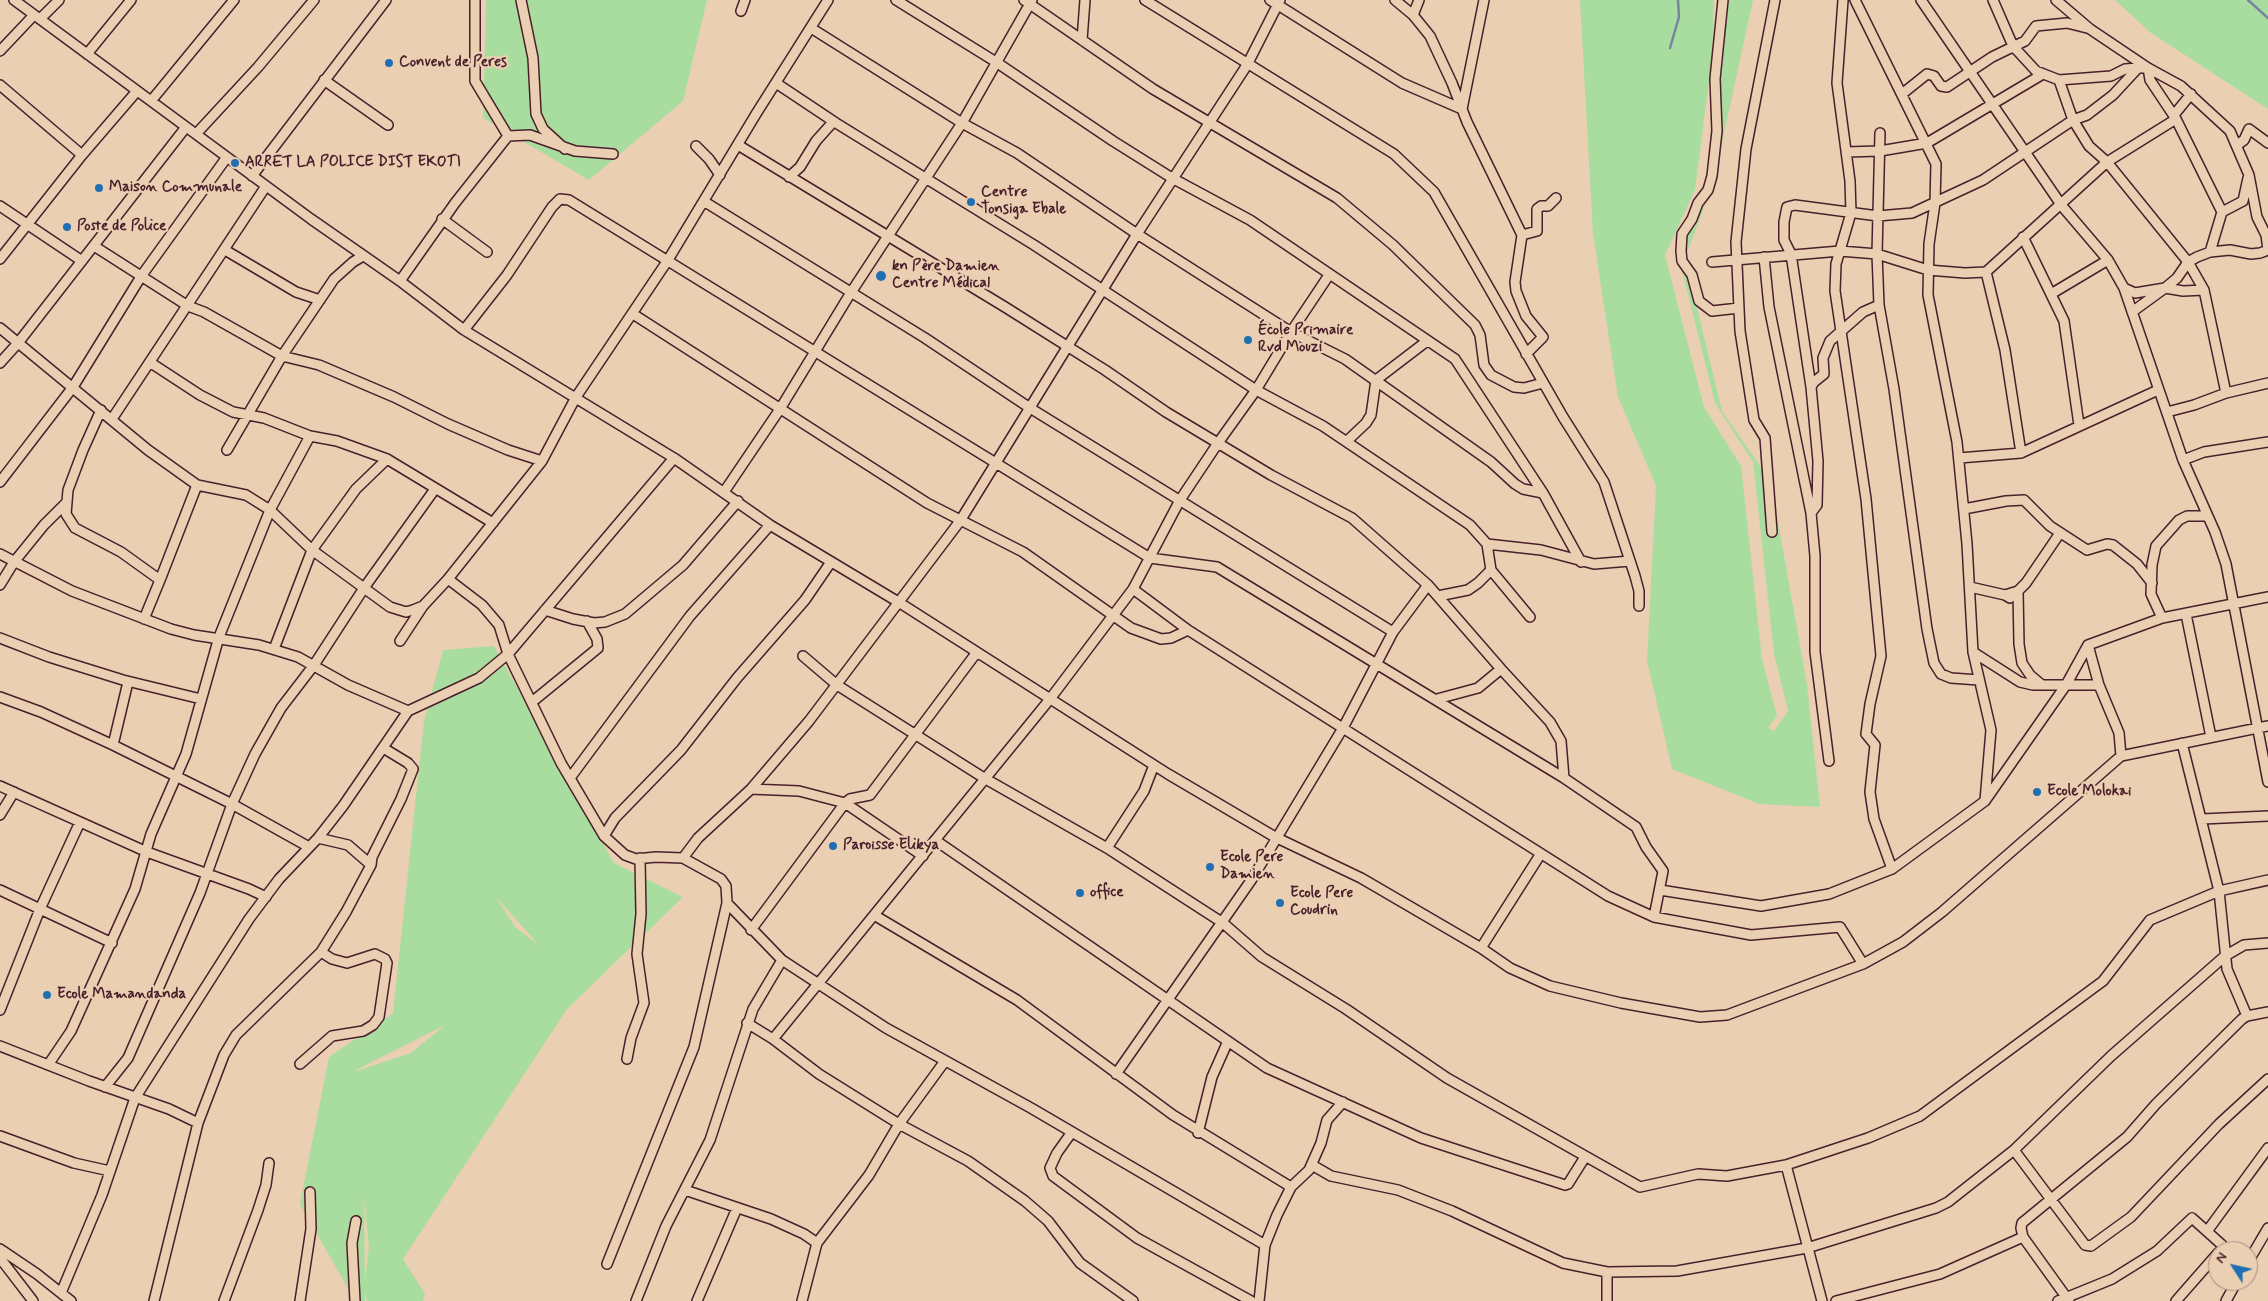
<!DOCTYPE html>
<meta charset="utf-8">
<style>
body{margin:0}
#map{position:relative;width:2268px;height:1301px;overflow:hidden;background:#ebcfb2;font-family:Mynerve,sans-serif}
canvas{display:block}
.north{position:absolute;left:2208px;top:1241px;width:50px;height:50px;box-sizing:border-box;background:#ebcfb2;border:1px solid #ab897c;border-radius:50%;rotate:305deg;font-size:14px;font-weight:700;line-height:20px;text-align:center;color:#4a1f2b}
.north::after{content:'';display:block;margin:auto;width:18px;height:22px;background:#1f6fb2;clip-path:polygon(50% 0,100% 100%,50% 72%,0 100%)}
</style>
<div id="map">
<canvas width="2268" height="1301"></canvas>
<div class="north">N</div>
</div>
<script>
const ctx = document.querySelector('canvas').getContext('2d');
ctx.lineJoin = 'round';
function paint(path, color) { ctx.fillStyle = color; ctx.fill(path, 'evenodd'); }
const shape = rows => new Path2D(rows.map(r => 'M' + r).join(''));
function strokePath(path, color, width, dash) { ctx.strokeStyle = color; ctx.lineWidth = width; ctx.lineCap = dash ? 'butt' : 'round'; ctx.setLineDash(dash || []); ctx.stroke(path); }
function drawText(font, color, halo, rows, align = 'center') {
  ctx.font = font + ' Mynerve,sans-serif'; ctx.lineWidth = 4.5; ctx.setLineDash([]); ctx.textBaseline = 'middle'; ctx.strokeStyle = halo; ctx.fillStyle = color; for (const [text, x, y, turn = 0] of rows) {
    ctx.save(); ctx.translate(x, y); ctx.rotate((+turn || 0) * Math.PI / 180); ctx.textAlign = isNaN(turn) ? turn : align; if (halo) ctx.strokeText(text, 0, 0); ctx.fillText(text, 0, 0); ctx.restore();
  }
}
const green = shape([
 [486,0,707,0,683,101,589,180,483,118],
 [1580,0,1714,0,1712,58,1695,190,1665,255,1704,407,1741,466,1762,659,1777,716,1768,728,1774,731,1788,711,1774,654,1753,462,1715,403,1677,250,1707,185,1724,53,1725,0,1753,0,1713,184,1685,258,1722,411,1771,482,1807,685,1820,807,1759,804,1672,769,1647,661,1656,486,1618,397,1593,234],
 [2115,0,2268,0,2268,109,2151,33],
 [494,646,614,863,683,897,567,1009,403,1259,425,1294,423,1301,367,1301,365,1293,365,1301,355,1301,300,1204,329,1057,393,1013,424,721,443,650],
 [495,896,539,945,516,928],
 [445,1025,411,1053,356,1071,356,1070],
 [364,1198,369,1247,365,1282,365,1281]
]);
const stream = shape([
 [2248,0,2268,18],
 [1670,48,1679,17,1678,0]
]);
const street = shape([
 [14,0,311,219,400,281,464,330,674,458,770,525,900,603,1168,774,1275,837,1361,878,1481,948,1510,968,1550,986,1621,1003,1700,1017,1727,1015,1863,964,1903,942,1942,912,2121,756,2268,726],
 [521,0,533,58,536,114,543,129,565,149],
 [896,0,996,62,1113,141,1172,178,1250,220,1455,359,1543,493,1581,562],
 [1024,0,1153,89,1337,198,1393,245,1475,325,1480,335,1484,365,1491,375,1514,387,1524,388,1543,383],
 [1145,0,1394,154,1434,192,1563,417,1604,482,1635,576,1639,591,1639,606],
 [1270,0,1402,83,1462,109,1484,0],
 [1395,0,1413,15,1430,36,1452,83,1467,122,1522,235,1515,282,1516,291,1526,316,1543,337,1526,354],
 [1723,0,1715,79,1717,131,1712,176,1708,190,1698,203,1692,219,1682,234,1681,251,1682,261,1692,275,1699,301,1712,311,1739,308],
 [1843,0,1837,83,1850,181,1851,213,1836,264,1835,291,1866,499,1881,656,1870,704,1866,734,1875,745,1870,792,1874,819,1892,869],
 [1855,0,1936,164,1935,203,1929,244,1928,295,1957,442,1967,544,1973,652,1991,730,1985,801],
 [1921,0,2062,206,2108,260,2124,288,2183,460,2215,532,2226,564,2268,782],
 [1993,0,2013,46,2036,71,2059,80,2111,76,2125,69,2138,68],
 [2056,0,2090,29,2148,68,2181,86,2230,131,2249,175,2257,217,2266,235,2268,250],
 [741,11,745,0],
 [1413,15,1419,0],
 [40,19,59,0],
 [811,28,962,123,1017,153,1137,234,1291,332,1345,359,1491,462,1515,484,1523,489,1543,493],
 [1082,40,1085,0],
 [0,51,34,15],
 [87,54,131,0],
 [324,80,388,125],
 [2059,80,2073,120,2089,146,2107,162,2188,262,2204,290,2226,393],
 [776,83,836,123,1034,245,1256,390,1323,426,1470,525,1487,544,1491,570,1530,617],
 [0,85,82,155],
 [1902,94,1927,74,1934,76,1941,86,1947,87,1992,57,2025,41,2036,26,2067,23,2087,28],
 [151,101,234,0],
 [2174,115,2191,94],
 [1880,133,1877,254,1879,305,1894,389,1927,629,1934,663,1941,674,1951,678,1979,680],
 [196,134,258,67,314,0],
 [508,136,530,135,575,151,613,154],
 [738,145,1005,307,1105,370,1166,412,1271,475,1352,518,1428,585,1501,669,1550,722,1561,741,1564,778],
 [2237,145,2244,140,2249,129,2268,143],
 [696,146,709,159,720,175],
 [1846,152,1880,151,1927,143,2043,74],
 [252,176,386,0],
 [789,177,800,167,816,141,833,122],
 [705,202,925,338,1030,408,1393,632],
 [0,206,82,261],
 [2222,212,2243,201,2248,178],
 [442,219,487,252],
 [1522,235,1537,231,1537,209,1541,206,1548,206,1556,198],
 [2023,237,2064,321,2079,425],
 [94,246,188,306,204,312,282,356,319,365,394,397,448,424,508,450,542,461],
 [225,250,296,292,320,300],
 [1764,257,1769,307,1811,513,1815,556,1815,652,1829,761],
 [0,259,82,155,137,91],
 [1712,262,1840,251,1877,254,1928,270,1965,273,1986,272,2107,162,2176,119],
 [1986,272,2005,350,2021,453],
 [400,281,455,203,508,136,475,81,475,0],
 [2124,288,2135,293,2165,288,2183,291,2204,290],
 [2051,294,2108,260],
 [2132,312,2165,288,2177,278,2188,262,2197,257,2210,252,2230,250,2251,254,2260,253,2268,250],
 [633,314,927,503,1023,552,1131,628,1161,639,1171,638,1188,630],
 [0,328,148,450,197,485,246,495,270,510,312,550,390,607,406,612,413,610,423,606,448,579,542,461,576,397,668,260,756,114,828,0],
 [464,330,507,275,552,207,560,199,569,200,1150,558,1217,567,1564,778,1636,827,1646,847,1663,871,1654,917],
 [0,363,18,343,186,127],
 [151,363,200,395,233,412,264,418,310,436,337,441,387,459,493,523],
 [1811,387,1791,254,1784,240,1784,222,1787,207,1795,205,1878,216,1912,213,1983,180,2073,120,2087,115,2113,95,2138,68,2148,68,2150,80,2176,119,2222,212,2210,252],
 [101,410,83,450,68,490,66,514,75,528,121,552,160,580,144,619],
 [2167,412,2194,405,2226,393,2268,383],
 [112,419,266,186],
 [1347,441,1366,423,1371,415,1376,380,1427,341],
 [227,450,282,356,334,279,353,262,363,256],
 [1959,458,2021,453,2158,390],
 [2183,460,2204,452,2268,442],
 [0,482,73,387,142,275,227,157],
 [724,492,780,409,850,294,962,123,1032,0],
 [1964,509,2006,501,2024,500,2050,526,2087,550,2107,544,2113,545,2137,564,2152,583],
 [1811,513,1817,505,1818,461,1811,387,1814,382,1824,374,1823,358,1830,341,1863,312,1879,305],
 [1772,532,1765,438,1754,420,1740,331,1736,242,1746,149,1775,0],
 [1487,544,1541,550,1594,564,1630,561],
 [0,554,72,591,171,629,194,635,259,645,298,657,348,685,408,711,343,806,318,838,279,879,249,919,135,1098,102,1195,61,1293],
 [448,579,482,605,499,625,508,654,561,763,604,836,625,855,636,859,656,857,683,858,698,838,751,789,809,721,960,521,1137,234,1247,65,1280,0],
 [160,580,197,485],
 [0,585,14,562,44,525,66,503],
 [1970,587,2005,595,2010,598],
 [1133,589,1188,630,1608,896,1654,917,1751,935,1840,927,1863,964],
 [2018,591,2019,644,2022,663,2030,675,2042,685],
 [2005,595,2018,591,2026,583,2060,533],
 [1438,596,1468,590,1478,583,1491,570],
 [545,610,573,619,594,623,605,622,625,614,683,565,738,501],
 [2186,614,2211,737],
 [2162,618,2151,594,2152,565,2156,546,2179,520,2187,516,2206,516],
 [0,638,49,657,123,680,201,699],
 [400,641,423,606],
 [2088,645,2099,685,2119,733,2121,756],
 [274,649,312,550,356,489,387,459],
 [1973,652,2020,682,2033,685,2099,685],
 [803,656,837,685,984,778,1107,848,1223,923,1262,957,1346,1009,1447,1078,1640,1187,1698,1174,1727,1176,1786,1165,1868,1138,1920,1116,2103,981,2150,920,2219,891,2268,880],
 [0,697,41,712,113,745,232,804,309,847],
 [1437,699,1478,688,1501,669],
 [532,702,598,648,597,639,587,621],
 [408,711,479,678,508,654,674,458],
 [2182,743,2219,891,2227,969,2247,1016],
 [113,745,128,682],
 [570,778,690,616,770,525],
 [0,786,147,852,249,889,266,897],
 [751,789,799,791,845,803,923,856],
 [0,815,14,792],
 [2202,819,2268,816],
 [604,836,615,818,681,750,737,678,805,600,831,562],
 [935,840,1267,1068,1421,1138,1565,1185,1568,1184,1585,1157],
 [1107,848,1144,791,1154,765],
 [683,858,721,879,726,886,727,903,782,960,886,1028,1031,1108,1265,1245],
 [371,865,372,857,401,799,413,769,408,763,385,749],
 [0,890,112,943],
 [1660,890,1761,906,1829,894,1892,869,1985,801,2066,685,2088,645,2162,618,2268,597],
 [874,915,1017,1000,1173,1115,1291,1187],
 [751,930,845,803,850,799,870,795,977,652],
 [1481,948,1540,855],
 [0,1010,40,909,80,822],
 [747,1023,773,1039,819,1074,899,1124,968,1161,1025,1201,1048,1221,1080,1263,1133,1301],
 [773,1039,1050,699,1133,589,1180,500,1218,443,1256,390,1291,332,1329,275],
 [0,1046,89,1081,169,1109,198,1123],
 [627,1059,631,1038,644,1003,637,954,641,914,640,858],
 [300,1064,332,1036,363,1031,373,1025,379,1017,387,963,385,959,375,954,347,963,332,959,321,952,346,912,371,865,348,845,318,838],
 [48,1065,71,1031,135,889,151,834,186,754,219,637,270,510,310,436],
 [1116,1074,1252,879,1343,728,1393,632,1428,585],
 [105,1087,128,1058,200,893,232,804,255,754,281,708,314,665,364,588,435,489],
 [1072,1132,1057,1153,1050,1168,1053,1176,1137,1238,1251,1301],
 [1198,1133,1212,1077,1228,1041],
 [0,1136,74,1163,110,1171],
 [2014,1150,2085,1245,2091,1246,2131,1217,2219,1124,2268,1079],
 [1312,1165,1331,1176,1398,1190,1452,1211,1563,1263,1607,1272,1677,1271,1807,1248,1936,1208,1948,1202,2014,1150,2111,1056,2225,956,2244,945,2268,943],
 [1786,1165,1822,1301],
 [685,1190,771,1219,804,1234,817,1243],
 [2208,1230,2268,1148],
 [2023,1237,2069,1301],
 [0,1249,37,1274,71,1301],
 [0,1258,33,1301],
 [2248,1262,2268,1228],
 [607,1264,694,1047,727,903],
 [154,1301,198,1123,224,1055,236,1035,321,952],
 [224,1301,258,1210,266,1185,269,1163],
 [300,1301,311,1229,310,1192],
 [355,1301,352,1243,356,1221],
 [636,1301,666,1226,710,1140,753,1009,782,960],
 [697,1301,737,1208],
 [802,1301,817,1243,869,1175,899,1124,945,1061],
 [1259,1301,1265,1245,1277,1215,1291,1187,1309,1170,1321,1143,1327,1120,1343,1102],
 [1607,1301,1607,1272],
 [1836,1301,1940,1274,2023,1237,2021,1228,2022,1223,2127,1137,2156,1104,2242,1019,2247,1016,2268,1012],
 [2058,1301,2112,1279,2157,1251,2192,1218,2221,1244,2223,1246,2220,1251],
 [2176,1301,2218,1253],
 [2226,1301,2237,1281]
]);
const markers = [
 [389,63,5,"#1f6fb2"],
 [235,163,5,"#1f6fb2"],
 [99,188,5,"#1f6fb2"],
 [971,202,5,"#1f6fb2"],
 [67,227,5,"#1f6fb2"],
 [881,276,6,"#1f6fb2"],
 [1248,340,5,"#1f6fb2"],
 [2037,792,5,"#1f6fb2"],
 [833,846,5,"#1f6fb2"],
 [1210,867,5,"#1f6fb2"],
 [1080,893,5,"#1f6fb2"],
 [1280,903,5,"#1f6fb2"],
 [47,995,5,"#1f6fb2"]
];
const poiNames = [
 ["Convent de Peres",399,63],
 ["ARRET LA POLICE DIST EKOTI",245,163],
 ["Maison Communale",109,188],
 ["Centre",981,193],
 ["Tonsiga Ebale",981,210],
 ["Poste de Police",77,227],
 ["kn Père Damien",892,267],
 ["Centre Médical",892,284],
 ["École Primaire",1258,331],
 ["Rvd Mouzi",1258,348],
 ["Ecole Molokai",2047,792],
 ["Paroisse Elikya",843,846],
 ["Ecole Pere",1220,858],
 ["Damien",1220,875],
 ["office",1090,893],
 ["Ecole Pere",1290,894],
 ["Coudrin",1290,911],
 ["Ecole Mamandanda",57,995]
];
paint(green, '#a9dd9f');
strokePath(stream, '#7785a2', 2.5);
strokePath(street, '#4a1f2b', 12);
strokePath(street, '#ebcfb2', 9);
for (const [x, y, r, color] of markers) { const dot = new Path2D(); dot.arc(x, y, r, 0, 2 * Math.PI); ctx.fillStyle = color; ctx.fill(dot); strokePath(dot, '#ebcfb2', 2); }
drawText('bold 15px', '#4a1f2b', '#ebcfb2', poiNames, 'left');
</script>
